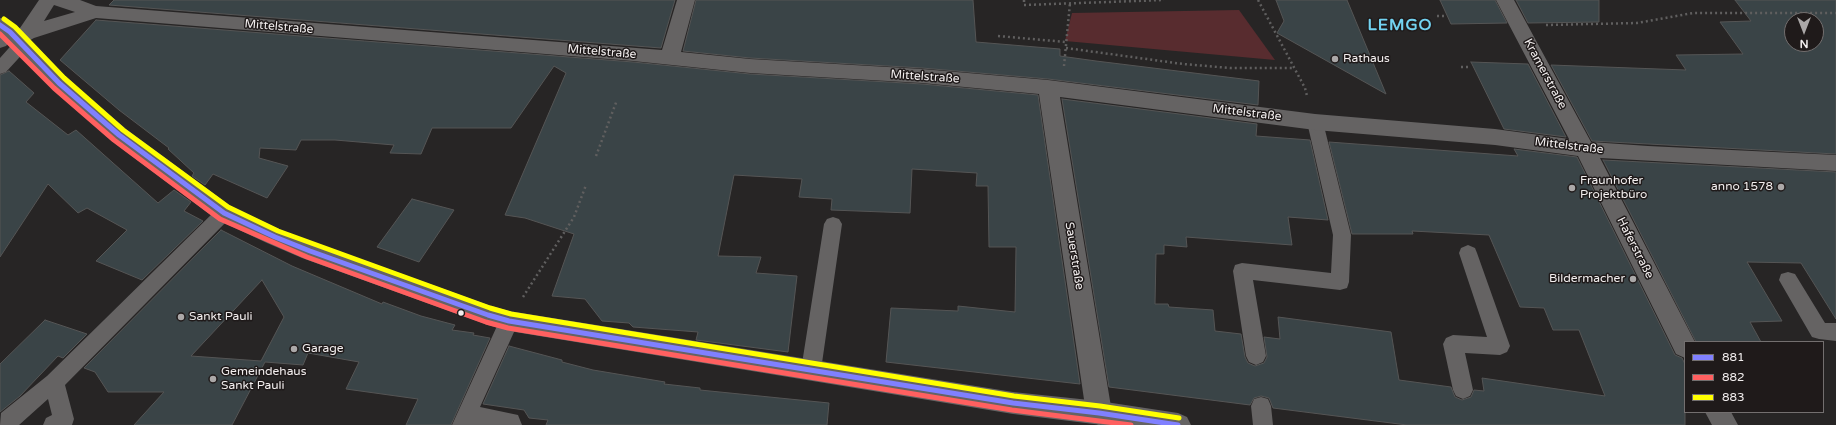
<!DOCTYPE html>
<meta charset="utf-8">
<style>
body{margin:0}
#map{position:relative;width:1836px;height:425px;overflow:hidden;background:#272525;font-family:"Varela Round",sans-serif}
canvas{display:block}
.legend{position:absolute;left:1684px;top:341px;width:140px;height:72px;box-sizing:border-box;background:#1f1a1a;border:1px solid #736f6f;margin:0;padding:5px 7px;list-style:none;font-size:12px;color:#f2eeee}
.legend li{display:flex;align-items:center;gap:8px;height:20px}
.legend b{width:20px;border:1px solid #736f6f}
.north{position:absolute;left:1784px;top:12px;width:40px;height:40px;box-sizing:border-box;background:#1f1a1a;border:1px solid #736f6f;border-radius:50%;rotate:180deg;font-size:11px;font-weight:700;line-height:16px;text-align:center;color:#f2eeee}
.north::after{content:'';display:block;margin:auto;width:14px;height:18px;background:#aba8a8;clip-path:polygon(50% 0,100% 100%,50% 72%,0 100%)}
</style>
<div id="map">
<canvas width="1836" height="425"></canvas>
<ul class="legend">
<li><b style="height:5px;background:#8080ff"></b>881</li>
<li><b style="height:5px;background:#ff6060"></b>882</li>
<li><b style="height:5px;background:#ff0"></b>883</li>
</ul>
<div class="north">N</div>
</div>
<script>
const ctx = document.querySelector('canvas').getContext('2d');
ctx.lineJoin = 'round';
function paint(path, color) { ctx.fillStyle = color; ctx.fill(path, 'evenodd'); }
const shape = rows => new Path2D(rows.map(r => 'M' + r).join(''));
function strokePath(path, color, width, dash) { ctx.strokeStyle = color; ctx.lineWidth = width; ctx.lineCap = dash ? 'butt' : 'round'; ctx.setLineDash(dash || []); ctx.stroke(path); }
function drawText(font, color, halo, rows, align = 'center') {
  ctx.font = font + ' "Varela Round",sans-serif'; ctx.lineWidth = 3; ctx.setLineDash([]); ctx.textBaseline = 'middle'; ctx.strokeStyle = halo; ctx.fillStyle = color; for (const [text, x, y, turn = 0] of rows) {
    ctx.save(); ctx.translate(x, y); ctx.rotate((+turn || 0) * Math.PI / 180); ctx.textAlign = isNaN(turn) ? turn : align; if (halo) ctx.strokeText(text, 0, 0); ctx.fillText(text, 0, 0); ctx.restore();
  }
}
const green = shape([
 [1239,10,1275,60,1065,41,1072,13]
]);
const building = shape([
 [114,0,675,0,661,48,109,5,114,0],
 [696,0,973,0,976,42,1060,49,1060,56,1096,61,1259,81,1258,105,1048,79,922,68,750,58,683,51,696,0],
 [1276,0,1347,0,1386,94,1277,33,1284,21,1276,0],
 [1440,0,1495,0,1507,23,1451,24,1440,0],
 [1516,0,1599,0,1599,22,1528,23,1516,0],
 [1735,0,1836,0,1836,154,1592,141,1551,65,1686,70,1676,55,1743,54,1720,22,1751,21,1735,0],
 [1792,20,1816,20,1816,44,1792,44,1792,20],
 [96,20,633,62,750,74,922,84,1038,95,1080,384,886,362,891,308,958,311,958,306,1015,312,1016,247,989,247,988,186,976,186,977,173,912,169,910,213,831,210,832,199,799,197,802,179,734,175,718,256,761,257,756,273,797,276,788,352,696,340,698,332,633,327,629,323,602,321,585,299,552,296,574,234,525,218,505,215,566,73,554,66,511,128,432,128,421,154,390,153,394,145,335,140,301,140,296,150,260,148,259,158,288,166,267,198,213,174,205,185,192,176,194,173,168,149,169,148,119,110,60,60,96,20],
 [1471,62,1528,64,1566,137,1504,129,1471,62],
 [9,71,34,93,26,102,68,135,76,130,158,203,174,190,191,202,184,211,203,221,142,280,96,261,127,230,87,208,78,213,48,184,0,257,0,75,9,71],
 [1062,99,1257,124,1256,136,1310,140,1328,220,1288,217,1292,245,1186,237,1187,247,1164,245,1164,254,1156,254,1155,304,1168,304,1169,307,1213,310,1215,331,1241,334,1245,357,1248,363,1255,366,1264,363,1267,357,1264,337,1280,339,1278,317,1391,332,1399,380,1451,387,1455,397,1462,400,1471,397,1474,390,1484,391,1482,378,1605,396,1579,330,1553,330,1544,308,1520,307,1489,235,1412,231,1413,234,1352,234,1329,142,1518,156,1514,149,1577,157,1675,355,1682,358,1685,364,1685,425,1407,425,1273,408,1269,398,1261,396,1254,398,1250,405,1109,387,1062,99],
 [1603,160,1836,172,1836,319,1801,263,1747,262,1782,321,1750,322,1761,342,1696,342,1603,160],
 [412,199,454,210,419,262,377,247,412,199],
 [221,230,292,266,382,304,383,302,421,316,455,325,452,330,474,333,473,335,490,338,451,425,406,425,418,399,346,389,359,362,308,353,303,365,265,362,232,425,134,425,164,392,108,392,95,372,84,368,221,230],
 [262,280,284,317,261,361,191,356,262,280],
 [45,320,87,334,63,358,58,356,20,396,0,412,0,364,45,320],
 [509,346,562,360,562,362,593,370,665,382,664,384,700,388,700,390,829,403,827,425,546,425,548,420,529,418,524,410,483,404,509,346]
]);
const path = shape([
 [1024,0,1024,5,1164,0],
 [1258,0,1305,88,1307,96],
 [1437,16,1445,16],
 [1546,25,1637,23,1693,13,1836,13],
 [998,36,1066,42],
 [1066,48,1183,64,1230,68,1294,68],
 [1064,66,1070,3],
 [1461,67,1470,67],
 [596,156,617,100],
 [523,297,574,217,586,185]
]);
const service = shape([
 [10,27,16,28,18,32,6,46,0,48,0,33,4,28,10,27],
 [22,38,28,40,30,44,28,48,6,72,0,74,0,58,16,40,22,38],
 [1315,116,1321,118,1323,122,1351,235,1349,282,1347,288,1340,290,1253,280,1266,356,1263,362,1256,365,1249,362,1246,356,1233,271,1235,265,1242,263,1331,273,1333,235,1307,122,1309,118,1315,116],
 [224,206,230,208,233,213,230,218,65,385,74,419,72,425,43,425,46,418,52,415,48,399,19,425,0,425,1,413,47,376,218,208,224,206],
 [833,217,839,219,842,224,821,370,818,376,811,379,804,376,801,370,824,224,827,219,833,217],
 [1468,245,1475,248,1477,253,1510,346,1507,352,1500,355,1465,353,1473,390,1470,396,1463,399,1456,396,1453,390,1443,344,1446,338,1453,335,1487,337,1459,253,1461,248,1468,245],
 [1788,272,1795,274,1825,323,1836,323,1836,341,1819,339,1812,337,1779,280,1781,274,1788,272],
 [509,313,516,315,519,321,480,407,518,415,522,425,452,425,502,315,509,313],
 [1261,397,1268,399,1271,406,1273,425,1253,425,1251,406,1254,399,1261,397]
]);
const pedestrian = shape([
 [39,0,80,0,96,6,662,50,677,0,695,0,681,52,750,59,922,69,1048,80,1315,114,1495,129,1569,139,1496,0,1514,0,1591,142,1648,146,1836,155,1836,171,1600,158,1695,342,1685,342,1685,358,1676,354,1578,156,1495,145,1315,130,1060,97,1112,413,1108,421,1099,425,1090,421,1086,413,1039,94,922,83,750,73,633,61,96,18,34,38,23,44,16,46,9,44,6,39,9,34,20,28,39,0],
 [54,5,75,12,44,21,54,5],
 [1705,412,1731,412,1738,425,1712,425,1705,412]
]);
const minor = shape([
 [0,18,7,20,17,27,66,78,126,129,232,207,283,231,318,244,488,305,509,311,1013,392,1099,401,1178,413,1187,417,1191,425,1102,425,1013,414,509,331,488,325,302,258,267,243,216,219,112,141,52,88,0,34,0,18]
]);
const bus1 = shape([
 [0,25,10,32,59,83,119,135,224,213,275,237,310,251,488,315,509,321,1013,403,1099,413,1178,425]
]);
const bus2 = shape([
 [0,34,54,88,114,140,220,219,307,257,486,322,508,328,1012,410,1131,425]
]);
const bus3 = shape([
 [4,19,15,27,64,78,123,130,228,207,278,231,490,308,511,314,1014,396,1100,406,1179,418]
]);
const markers = [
 [1335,59,4,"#aba8a8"],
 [1781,187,4,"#aba8a8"],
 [1572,188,4,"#aba8a8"],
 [1633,279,4,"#aba8a8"],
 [461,313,3.5,"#f2eeee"],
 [181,317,4,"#aba8a8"],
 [294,349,4,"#aba8a8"],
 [213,379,4,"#aba8a8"]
];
const streetNames = [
 ["Mittelstraße",279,27,5],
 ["Mittelstraße",602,52,5],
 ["Kramerstraße",1545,74,62],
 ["Mittelstraße",925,77,4],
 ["Mittelstraße",1247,113,7],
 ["Mittelstraße",1569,146,7],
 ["Haferstraße",1635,248,63],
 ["Sauerstraße",1074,256,81]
];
const poiNames = [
 ["Rathaus",1343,59],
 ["Fraunhofer",1580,181],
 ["Projektbüro",1580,195],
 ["anno 1578",1773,187,"right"],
 ["Bildermacher",1625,279,"right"],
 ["Sankt Pauli",189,317],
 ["Garage",302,349],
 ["Gemeindehaus",221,372],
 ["Sankt Pauli",221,386]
];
const districtNames = [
 ["LEMGO",1400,26]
];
paint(green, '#582c2f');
paint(building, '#3a4447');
strokePath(building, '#555', 1);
strokePath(path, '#605f5f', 2.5, [2, 3]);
paint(service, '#656363');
paint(pedestrian, '#656363');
paint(minor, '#656363');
strokePath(bus1, '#8080ff', 5);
strokePath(bus2, '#ff6060', 5);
strokePath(bus3, '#ff0', 5);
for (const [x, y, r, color] of markers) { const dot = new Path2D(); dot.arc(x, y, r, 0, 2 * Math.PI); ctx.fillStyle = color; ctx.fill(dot); strokePath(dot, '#1f1a1a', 1.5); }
drawText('12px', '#f2eeee', '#1f1a1a', streetNames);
drawText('12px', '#f2eeee', '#1f1a1a', poiNames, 'left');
ctx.letterSpacing = '1px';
drawText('bold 16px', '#73d3f1', '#1f1a1a', districtNames);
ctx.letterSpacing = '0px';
</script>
